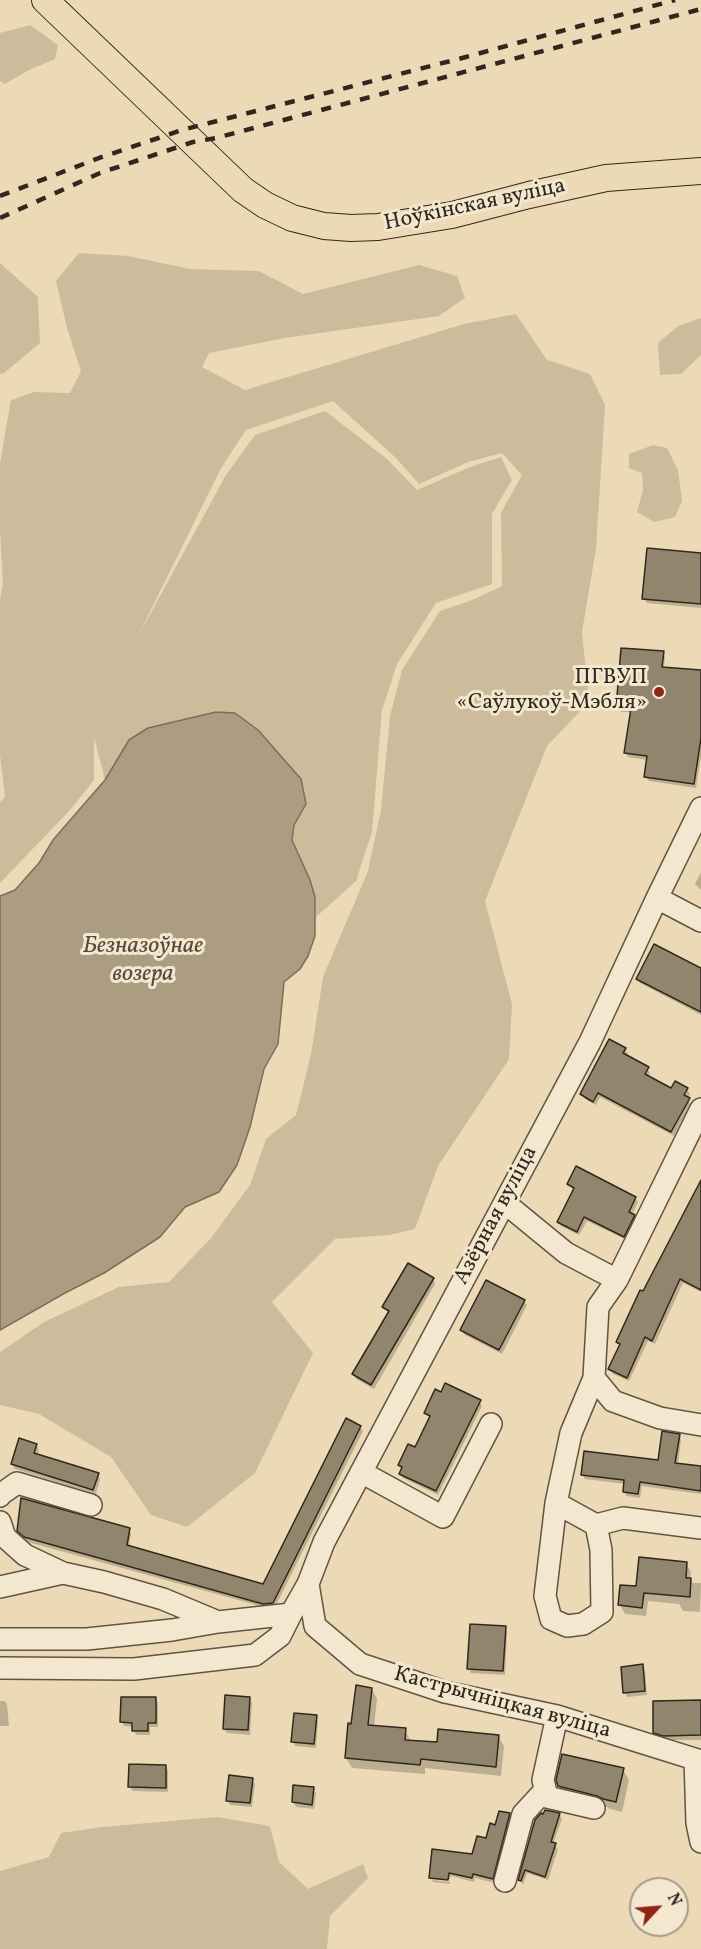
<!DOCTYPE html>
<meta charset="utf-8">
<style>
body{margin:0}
#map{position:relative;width:701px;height:1949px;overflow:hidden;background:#ecdab6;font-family:Vollkorn,serif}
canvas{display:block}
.north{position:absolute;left:629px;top:1877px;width:60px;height:60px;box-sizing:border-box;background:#f3e7d0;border:2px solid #a59b88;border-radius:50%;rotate:64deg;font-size:16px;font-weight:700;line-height:24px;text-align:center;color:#31281d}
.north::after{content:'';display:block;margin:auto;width:21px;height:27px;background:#8f2418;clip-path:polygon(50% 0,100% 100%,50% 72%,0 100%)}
</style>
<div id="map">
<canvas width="701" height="1949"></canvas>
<div class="north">N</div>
</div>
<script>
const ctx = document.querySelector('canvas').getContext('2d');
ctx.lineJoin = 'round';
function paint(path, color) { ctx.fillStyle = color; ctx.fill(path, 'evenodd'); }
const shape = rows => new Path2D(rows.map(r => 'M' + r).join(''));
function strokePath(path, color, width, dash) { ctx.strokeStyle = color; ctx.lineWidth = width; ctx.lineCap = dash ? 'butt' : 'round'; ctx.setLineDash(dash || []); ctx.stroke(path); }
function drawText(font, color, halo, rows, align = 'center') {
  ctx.font = font + ' Vollkorn,serif'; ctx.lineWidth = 6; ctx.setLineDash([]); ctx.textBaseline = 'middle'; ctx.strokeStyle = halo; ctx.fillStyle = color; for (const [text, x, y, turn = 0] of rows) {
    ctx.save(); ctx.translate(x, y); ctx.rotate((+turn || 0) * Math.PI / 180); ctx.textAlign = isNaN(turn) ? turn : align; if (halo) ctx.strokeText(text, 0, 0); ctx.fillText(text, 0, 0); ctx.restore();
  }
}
const green = shape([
 [30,25,58,45,55,59,29,70,5,84,0,81,0,33],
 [79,253,128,256,190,269,259,271,303,294,419,265,457,276,465,298,439,316,285,338,209,353,202,367,245,390,464,324,516,314,547,360,590,374,605,405,596,549,582,632,589,702,547,746,485,901,512,1004,509,1059,438,1166,415,1229,389,1235,335,1239,272,1302,313,1353,255,1473,187,1527,151,1515,111,1457,39,1414,0,1405,0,1352,44,1322,119,1287,169,1282,211,1238,250,1185,266,1139,296,1115,311,1054,323,977,368,871,381,810,390,716,402,670,440,611,470,601,502,586,501,513,522,475,502,453,468,462,419,484,396,458,333,401,246,430,221,468,137,638,226,475,255,435,325,411,387,459,417,490,470,467,501,457,512,480,492,514,492,584,436,603,397,664,382,710,372,832,356,881,316,917,315,897,310,880,292,840,294,825,306,804,301,779,258,730,235,713,216,712,129,740,105,780,94,737,94,780,71,809,0,883,0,802,5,797,0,755,0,600,3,584,0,531,0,463,11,400,34,392,70,393,81,371,67,328,56,281],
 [0,263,38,297,40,343,4,373,0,374],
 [701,318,701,355,681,374,660,375,658,343,678,326],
 [653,445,667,448,678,470,682,501,675,517,654,522,637,512,643,490,642,473,629,468,629,454],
 [217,1817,270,1826,279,1862,308,1889,363,1864,368,1878,330,1916,327,1949,0,1949,0,1871,49,1857,61,1833,102,1827]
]);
const water = shape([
 [216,712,235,713,258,730,301,779,306,804,294,825,292,840,310,880,315,897,315,936,308,956,300,969,284,982,278,1044,264,1069,250,1127,237,1165,219,1192,185,1207,160,1237,104,1273,65,1293,0,1330,0,896,15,890,39,863,53,840,105,780,129,740,148,728,216,712]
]);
const shadow = shape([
 [701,554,701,608,647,603,644,599],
 [663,653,665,657,664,669,701,672,701,756,696,788,649,781,646,777,648,760,628,757,625,752,632,712,621,712,618,707],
 [701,872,701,890,695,884],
 [701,970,701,1015,640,983,637,979],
 [625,1050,628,1054,626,1057,647,1069,650,1073,648,1077,672,1090,676,1083,687,1089,690,1094,687,1099,691,1104,674,1136,600,1097,596,1105,585,1099,582,1094],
 [701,1183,701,1292,683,1283,655,1344,648,1341,629,1381,613,1374,610,1369,621,1346,618,1342],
 [569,1184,635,1198,638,1202,632,1215,636,1221,627,1240,587,1221,579,1235,561,1226,559,1222,574,1190],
 [433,1279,435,1284,374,1389,356,1379,354,1374,389,1313,383,1307],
 [524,1301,527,1305,502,1354,465,1335,462,1330],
 [441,1394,479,1401,482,1406,438,1495,403,1478,401,1474,402,1470,400,1465,416,1449,430,1418,425,1413],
 [360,1427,363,1431,275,1607,267,1608,28,1542,18,1530,129,1529,131,1534,129,1547,263,1586],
 [679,1436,681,1440,678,1464,701,1467,701,1494,642,1486,640,1498,627,1496,624,1492,625,1484,585,1479,582,1474,659,1462],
 [36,1445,39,1450,37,1456,98,1475,100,1479,96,1494,15,1469,12,1464],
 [686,1563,691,1572,690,1579,692,1583,701,1583,700,1612,683,1611,679,1604,648,1601,646,1616,625,1614,620,1605,637,1588],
 [505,1628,507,1633,505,1675,471,1673,469,1669],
 [642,1666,645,1671,647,1695,627,1697,625,1692],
 [372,1689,377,1699,374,1727,405,1730,411,1742,438,1744,498,1736,504,1746,501,1776,425,1768,425,1774,352,1768,346,1758,353,1725],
 [249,1698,252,1703,250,1735,227,1733,224,1729],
 [156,1699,158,1703,158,1727,150,1727,150,1735,136,1735,133,1727,124,1726,122,1722],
 [701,1700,701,1740,666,1740,657,1737,654,1732],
 [0,1701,5,1701,7,1705,9,1726,0,1726],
 [316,1716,318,1721,316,1748,295,1746,293,1741],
 [166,1766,168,1771,168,1792,133,1791,130,1787],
 [623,1770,629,1780,622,1812,610,1809,604,1805,565,1796,559,1786],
 [252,1780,255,1784,252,1807,230,1805,228,1800],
 [313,1788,316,1793,314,1809,296,1807,293,1802],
 [500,1812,509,1815,512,1819,495,1883,475,1878,474,1882,451,1876,450,1879,431,1876,431,1879,430,1877,434,1851,473,1856,478,1838,487,1840,491,1825,496,1827],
 [559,1814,562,1819,553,1844,558,1849,548,1880,527,1873,523,1885,520,1880,536,1821],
 [432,1880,450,1882,450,1884,433,1882]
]);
const building = shape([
 [647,548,701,553,701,604,642,599,647,548],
 [621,648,664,651,662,667,701,670,701,738,694,784,644,777,647,756,624,753,631,708,616,708,621,648],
 [654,944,701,968,701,1012,636,979,654,944],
 [609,1039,626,1048,623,1053,649,1067,645,1074,671,1088,675,1081,688,1088,684,1095,690,1098,671,1132,598,1093,593,1102,580,1094,609,1039],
 [576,1166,636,1197,629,1212,635,1215,624,1237,584,1217,577,1232,557,1222,574,1188,567,1184,576,1166],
 [701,1180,701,1290,680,1279,652,1341,645,1337,627,1378,608,1369,620,1344,616,1342,640,1290,643,1291,701,1180],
 [408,1263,434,1278,371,1385,352,1374,389,1311,382,1307,408,1263],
 [486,1280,525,1300,499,1350,460,1330,486,1280],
 [445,1383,481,1400,436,1491,399,1474,402,1467,398,1465,408,1444,415,1447,430,1416,424,1413,435,1389,441,1392,445,1383],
 [346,1418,361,1426,273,1603,263,1604,24,1537,17,1531,21,1498,130,1528,127,1545,263,1584,346,1418],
 [662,1431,680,1434,675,1463,701,1466,701,1491,640,1482,638,1494,623,1492,624,1480,581,1475,584,1451,658,1460,662,1431],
 [19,1438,37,1444,34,1453,99,1473,93,1490,11,1464,19,1438],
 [639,1557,687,1562,686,1578,691,1578,690,1597,644,1593,642,1608,618,1605,620,1585,636,1586,639,1557],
 [470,1624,506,1626,503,1671,467,1669,470,1624],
 [643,1664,645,1691,623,1693,621,1667,643,1664],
 [356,1685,372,1688,368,1725,406,1728,405,1740,437,1742,438,1729,499,1735,496,1767,421,1759,420,1765,345,1758,348,1723,351,1724,356,1685],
 [225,1695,250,1697,248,1730,223,1729,225,1695],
 [121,1697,156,1697,156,1723,148,1723,148,1731,132,1731,132,1723,120,1722,121,1697],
 [701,1700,701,1735,663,1736,653,1733,653,1701,701,1700],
 [294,1713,317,1715,314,1744,291,1742,294,1713],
 [562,1754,624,1768,616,1802,603,1799,597,1796,558,1786,556,1780,562,1754],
 [129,1764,166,1765,166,1788,128,1787,129,1764],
 [229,1775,253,1778,250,1803,226,1801,229,1775],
 [293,1785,314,1787,312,1805,292,1802,293,1785],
 [545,1810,560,1813,551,1842,556,1843,545,1877,525,1870,521,1881,518,1880,535,1820,541,1813,543,1814,545,1810],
 [499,1811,510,1813,493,1879,473,1874,472,1878,449,1873,448,1880,429,1878,432,1849,472,1854,477,1836,486,1838,490,1823,495,1825,499,1811]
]);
const minor = shape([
 [701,808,657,898,590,1042,324,1542,308,1584,315,1626,360,1664,445,1692,557,1716,701,1761],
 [657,898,701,921],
 [701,1109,617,1280,598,1307,594,1378,571,1433,556,1503,596,1525,623,1518,701,1528],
 [505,1203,566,1253,617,1280],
 [594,1378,613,1401,660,1418,701,1425],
 [361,1472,443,1517,491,1424],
 [0,1496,1,1494,17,1483,91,1505],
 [556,1503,545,1596,551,1619,567,1626,583,1624,602,1612,601,1550,596,1525],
 [0,1522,5,1537,25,1555,63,1573],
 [0,1587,63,1573,104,1582,163,1599,218,1622,291,1614,308,1584],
 [0,1639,87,1639,172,1630,218,1622],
 [0,1668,134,1669,255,1655,280,1636,291,1614],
 [557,1716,543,1780,547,1797,594,1808],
 [695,1760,697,1823,701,1842],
 [505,1881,523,1814,545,1790]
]);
const major = shape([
 [45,0,243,190,265,205,292,218,324,226,351,228,378,227,452,215,529,195,606,178,701,171]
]);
const rail = shape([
 [0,196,99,158,182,130,466,57,675,0],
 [0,218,100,173,193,142,216,138,701,9]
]);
const markers = [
 [659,692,6,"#8f2418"]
];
const streetNames = [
 ["Ноўкінская вуліца",475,206,-12],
 ["Азёрная вуліца",497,1216,-62],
 ["Кастрычніцкая вуліца",502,1704,15]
];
const poiNames = [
 ["ПГВУП",647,679],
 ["«Саўлукоў-Мэбля»",647,704]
];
const waterNames = [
 ["Безназоўнае",143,948],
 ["возера",143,976]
];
paint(green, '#ccbc9c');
paint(water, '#ac9d82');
strokePath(water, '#7b6e5a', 1.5);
paint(shadow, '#0003');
paint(building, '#92856d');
strokePath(building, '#31281d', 1.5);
strokePath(minor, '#605443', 24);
strokePath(major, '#31281d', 28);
strokePath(minor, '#f3e7d0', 21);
strokePath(major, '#ecdab6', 26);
strokePath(rail, '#31281d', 4.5, [10, 10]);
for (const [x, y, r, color] of markers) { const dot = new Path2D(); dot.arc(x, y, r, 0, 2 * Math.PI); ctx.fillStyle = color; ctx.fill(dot); strokePath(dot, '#f3e7d0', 2); }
drawText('22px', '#31281d', '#f3e7d0', streetNames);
drawText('22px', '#31281d', '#f3e7d0', poiNames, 'right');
drawText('italic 24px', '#564b3b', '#f3e7d0', waterNames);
</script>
